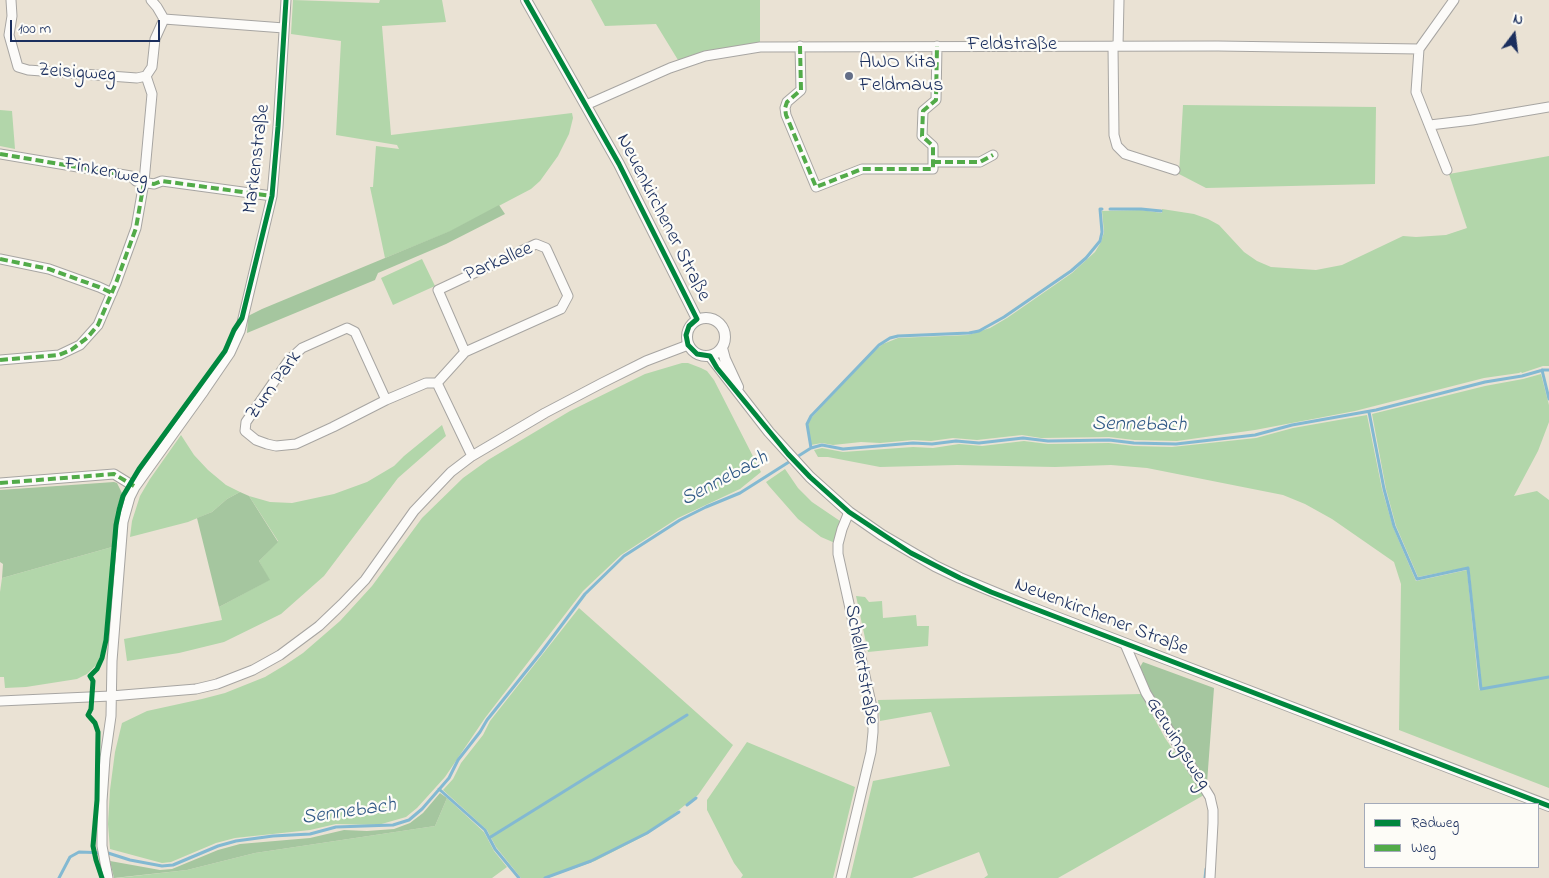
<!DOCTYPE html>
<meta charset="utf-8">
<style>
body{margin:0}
#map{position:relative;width:1549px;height:878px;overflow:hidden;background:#eae2d4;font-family:"Indie Flower",sans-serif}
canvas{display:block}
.legend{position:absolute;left:1364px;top:803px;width:175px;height:65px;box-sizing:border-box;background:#fdfcf7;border:1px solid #a3aaba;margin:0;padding:6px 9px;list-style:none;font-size:15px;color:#1b2f5e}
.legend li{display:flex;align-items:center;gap:10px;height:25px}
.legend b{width:25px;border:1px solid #a3aaba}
.north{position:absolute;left:1489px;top:10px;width:50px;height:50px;-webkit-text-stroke:4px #fdfcf7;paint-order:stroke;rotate:15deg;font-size:14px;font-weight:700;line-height:20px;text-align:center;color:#1b2f5e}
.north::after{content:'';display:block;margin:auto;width:18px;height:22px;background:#1b2f5e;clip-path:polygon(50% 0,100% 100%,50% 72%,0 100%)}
.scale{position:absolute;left:10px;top:20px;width:150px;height:22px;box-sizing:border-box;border:2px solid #1b2f5e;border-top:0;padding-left:6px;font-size:15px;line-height:18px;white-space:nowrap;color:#1b2f5e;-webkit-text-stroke:4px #fdfcf7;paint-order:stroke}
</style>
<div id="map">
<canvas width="1549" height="878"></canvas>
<ul class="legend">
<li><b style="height:6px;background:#00873e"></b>Radweg</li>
<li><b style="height:6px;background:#52ab49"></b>Weg</li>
</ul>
<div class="north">N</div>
<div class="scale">100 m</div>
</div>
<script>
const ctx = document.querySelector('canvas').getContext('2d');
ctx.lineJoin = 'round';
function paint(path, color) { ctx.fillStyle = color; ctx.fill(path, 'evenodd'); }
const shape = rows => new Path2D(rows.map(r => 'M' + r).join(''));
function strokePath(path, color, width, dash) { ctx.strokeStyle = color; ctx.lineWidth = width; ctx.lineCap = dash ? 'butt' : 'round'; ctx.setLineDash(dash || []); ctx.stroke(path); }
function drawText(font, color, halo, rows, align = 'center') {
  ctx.font = font + ' "Indie Flower",sans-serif'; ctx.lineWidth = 4.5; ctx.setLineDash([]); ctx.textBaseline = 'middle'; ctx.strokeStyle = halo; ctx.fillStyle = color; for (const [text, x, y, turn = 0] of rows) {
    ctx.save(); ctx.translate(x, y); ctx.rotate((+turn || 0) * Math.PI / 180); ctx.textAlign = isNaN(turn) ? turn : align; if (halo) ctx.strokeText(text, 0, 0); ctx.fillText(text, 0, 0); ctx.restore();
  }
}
const green = shape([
 [293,0,379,3,380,0,442,0,446,22,382,26,391,135,572,113,573,118,569,134,558,156,540,181,531,189,451,231,385,258,370,187,373,187,376,146,399,149,397,145,336,135,341,41,291,34],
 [591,0,760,0,760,42,704,52,678,60,656,24,605,26],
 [1183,105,1376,107,1375,184,1206,188,1179,174],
 [0,110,12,111,15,149,0,146],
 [1549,156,1549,366,1543,366,1522,373,1521,372,1519,373,1484,378,1355,411,1255,430,1177,441,1134,440,1109,437,1041,438,1022,435,977,440,953,438,931,441,913,440,880,443,861,442,833,445,822,443,811,445,809,442,808,424,812,417,873,352,883,344,898,338,968,335,990,328,1007,318,1072,273,1095,252,1101,242,1104,232,1102,211,1141,210,1162,213,1162,209,1194,214,1208,219,1219,225,1244,252,1257,261,1271,267,1316,270,1342,265,1403,236,1416,237,1446,235,1467,228,1449,174],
 [422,259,435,286,393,305,381,278],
 [682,363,688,363,701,368,707,371,714,380,761,472,740,489,678,518,621,555,583,591,485,718,445,777,417,808,406,817,378,825,336,824,310,830,235,838,216,843,171,862,162,863,110,849,108,824,110,790,115,752,122,723,147,711,202,699,225,693,265,677,285,665,303,653,340,621,372,586,422,518,463,478,488,460,570,411,645,374],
 [1541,374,1549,405,1549,422,1538,451,1514,496,1537,491,1549,500,1549,788,1399,730,1401,584,1394,562,1332,519,1305,504,1283,495,1147,468,1111,465,1055,467,957,465,880,467,828,457,818,457,814,450,822,448,843,452,913,447,933,448,959,444,982,446,1024,441,1048,444,1109,443,1134,446,1172,447,1256,438,1293,428,1367,415,1382,489,1393,527,1416,581,1467,570,1479,690,1482,690,1469,567,1418,577,1396,526,1386,489,1372,414,1485,386,1523,379],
 [442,425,446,436,398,478,324,576,281,614,224,642,179,653,127,661,124,639,222,620,219,607,269,580,259,561,278,541,249,496,270,502,292,503,334,494,367,482,394,466,404,456],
 [181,435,194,455,208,470,226,485,240,492,227,499,212,512,188,522,130,537,132,521,140,496,150,479],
 [785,469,798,488,812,502,840,521,835,543,821,537,798,519,769,486,766,482],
 [112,547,108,601,103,647,97,664,87,674,77,679,26,687,5,688,4,677,0,677,0,592,2,578],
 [856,596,865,597,869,602,882,601,883,618,916,615,917,626,929,626,928,646,868,652],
 [579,608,733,745,698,795,648,834,595,861,547,878,521,878,496,847,487,830,443,790,453,779,461,763,483,735,490,721],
 [1141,694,1165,738,1204,795,1058,878,984,878,988,875,979,852,912,878,850,878,873,781,950,766,931,712,880,721,878,700],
 [747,742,855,787,833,878,741,878,743,875,734,863,707,810,707,800],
 [447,798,484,832,494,851,507,867,492,878,117,878,187,870,255,853,435,826]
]);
const forest = shape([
 [499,205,505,214,446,244,378,273,375,280,247,333,248,316,262,309,450,231],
 [114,482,117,483,122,493,116,511,112,547,2,578,3,564,0,562,0,490],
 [240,492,249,496,278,542,259,561,270,580,219,607,197,518,212,512,227,499],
 [1143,662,1214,688,1207,783,1177,737,1149,689,1140,667],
 [440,793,447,798,435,826,255,853,187,870,114,878,110,861,160,870,172,869,218,850,240,844,310,838,344,830,367,831,394,829,410,823,423,813]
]);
const stream = shape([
 [1110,209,1141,209,1161,211],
 [1542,370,1549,399],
 [1369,412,1384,489,1394,526,1417,579,1468,568,1481,689,1549,677],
 [811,448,807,424,811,416,879,345,890,338,898,336,969,333,979,331,1004,317,1071,271,1086,258,1100,241,1102,232,1100,209,1102,209],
 [439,789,485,830,495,849,519,878],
 [687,805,696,798],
 [489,838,687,715],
 [59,878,70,857,79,852,108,853,130,860,162,866,173,865,218,846,236,841,273,836,310,834,336,827,393,825,409,820,422,809,449,778,458,760,480,732,487,720,540,654,585,594,624,556,680,520,706,507,740,493,811,448,822,445,843,449,913,443,932,444,956,441,979,443,1023,438,1048,441,1109,440,1134,443,1176,444,1255,435,1292,425,1376,410,1485,382,1522,376,1543,370,1549,370],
 [545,878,591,861,647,833,679,812],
 [1205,878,1206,869]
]);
const minor = shape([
 [11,0,12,16,9,35,18,67,28,70,137,78,146,76,152,67,155,39,164,19],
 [151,0,157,7,164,19,284,28],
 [800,46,801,90,787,102,785,108,786,115,816,187,862,169,933,169,933,146,922,136,923,111,936,100,937,46],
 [1113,46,1114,135,1117,146,1125,154,1175,170],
 [1118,46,1119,0],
 [1419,49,1416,92,1447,170],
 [586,105,670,68,705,56,760,47,1218,46,1419,49,1454,0],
 [1430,125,1472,120,1549,107],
 [0,154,131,176,136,181,154,184,162,181,272,196],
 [933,162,980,162,993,155],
 [0,259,49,269,99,287,112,293],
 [0,360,59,355,80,345,98,325,116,283,136,228,144,182,152,94,146,76],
 [437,383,465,352,561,309,568,296,546,248,536,244,438,290,465,352],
 [437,383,472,456],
 [386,400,355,332,347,328,302,348,289,360,246,422,245,431,256,440,267,444,276,446,296,444,333,427,386,400,426,383,437,383],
 [0,483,114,474,135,487],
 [1125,644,1146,693,1210,797,1213,810,1213,823,1210,878],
 [0,701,111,696,196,689,217,684,253,670,280,655,319,626,342,604,365,580,414,511,451,472,472,456,545,413,602,383,646,361,688,345],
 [108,878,102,846,102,801,105,758,111,716,112,661,123,522,130,497,135,487,204,391,230,353,240,331,272,196,278,127,286,0],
 [841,878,871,752,873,732,873,712,838,554,838,544,842,529,849,512]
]);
const tertiary = shape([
 [526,0,619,164,697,319],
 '687 337a19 19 0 1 1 38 0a19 19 0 1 1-38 0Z',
 [722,348,725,359,738,387],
 [710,356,769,432,810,477,849,512,882,535,935,566,960,578,1025,605,1549,806]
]);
const quiet = shape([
 [800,46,801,90,787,102,785,108,786,115,816,187,862,169,933,169,933,146,922,136,923,111,936,100,937,46],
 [0,154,131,176,136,181,154,184,162,181,272,196],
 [933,162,980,162,993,155],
 [0,259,49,269,99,287,112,293],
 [0,360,59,355,71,350,87,338,98,325,116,283,136,228,144,182],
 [0,483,114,474,134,486]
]);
const cycleway = shape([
 [526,0,619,164,697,319,689,326,686,335,688,345,697,354,710,356,717,368,788,454,810,477,849,512,911,553,960,578,991,592,1549,806],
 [102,878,96,860,93,846,97,800,98,732,95,723,88,715,91,709,93,681,90,676,97,669,102,658,106,640,116,525,119,510,123,496,139,469,225,351,234,330,242,318,272,196,278,127,286,0]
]);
const markers = [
 [849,76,5,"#636e87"]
];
const streetNames = [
 ["Feldstraße",1012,46],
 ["Zeisigweg",77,74,4],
 ["Markenstraße",258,159,-83],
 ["Finkenweg",106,173,11],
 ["Neuenkirchener Straße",662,218,63],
 ["Parkallee",499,263,-23],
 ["Zum Park",275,386,-54],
 ["Neuenkirchener Straße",1101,618,21],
 ["Schellertstraße",860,665,80],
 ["Gerwingsweg",1177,744,58]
];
const poiNames = [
 ["AWO Kita",859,64],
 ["Feldmaus",859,87]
];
const waterNames = [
 ["Sennebach",1139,426,1],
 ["Sennebach",725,480,-28],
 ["Sennebach",349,813,-8]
];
paint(green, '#b2d6aa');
paint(forest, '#a5c69f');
strokePath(stream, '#83b9d2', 3);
strokePath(minor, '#a7a5a2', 11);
strokePath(tertiary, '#a7a5a2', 12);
strokePath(minor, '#fcfbf9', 9);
strokePath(tertiary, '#fcfbf9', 10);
strokePath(quiet, '#52ab49', 4, [8, 4]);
strokePath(cycleway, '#00873e', 5);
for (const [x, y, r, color] of markers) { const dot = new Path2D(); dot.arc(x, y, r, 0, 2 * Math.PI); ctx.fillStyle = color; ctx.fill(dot); strokePath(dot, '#fdfcf7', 2); }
drawText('20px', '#1b2f5e', '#fdfcf7', streetNames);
drawText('20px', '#1b2f5e', '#fdfcf7', poiNames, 'left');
drawText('italic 21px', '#305986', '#fdfcf7', waterNames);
</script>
